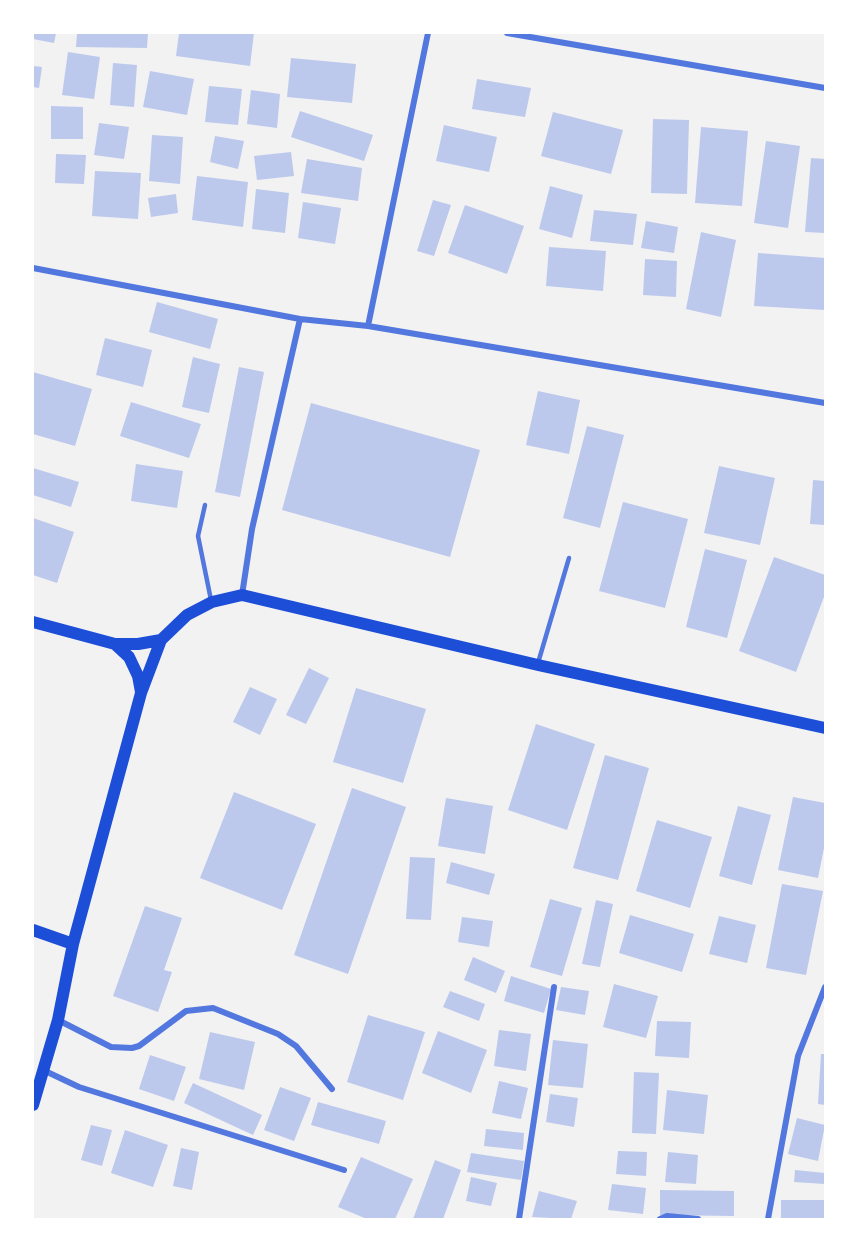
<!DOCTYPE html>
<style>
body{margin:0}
#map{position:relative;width:858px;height:1252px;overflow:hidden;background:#f2f2f2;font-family:Manrope,sans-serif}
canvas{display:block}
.frame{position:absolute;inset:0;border:34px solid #fff;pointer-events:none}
</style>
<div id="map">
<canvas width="858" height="1252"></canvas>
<div class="frame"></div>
</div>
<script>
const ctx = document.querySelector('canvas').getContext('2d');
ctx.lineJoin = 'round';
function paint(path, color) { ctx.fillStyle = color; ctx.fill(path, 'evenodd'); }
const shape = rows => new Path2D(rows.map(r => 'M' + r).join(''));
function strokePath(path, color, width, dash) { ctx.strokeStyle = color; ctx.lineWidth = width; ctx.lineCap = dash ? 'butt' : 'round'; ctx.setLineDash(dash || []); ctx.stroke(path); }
const building = shape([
 [33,33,56,33,54,43,33,39],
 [77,33,148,33,147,48,76,47],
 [179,33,254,33,250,66,176,56],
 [68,52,100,57,94,99,62,95],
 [291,58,356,64,352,103,287,97],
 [113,63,137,65,134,107,110,105],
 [33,66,42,67,39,88,33,87],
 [150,71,194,79,187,115,143,107],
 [477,79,531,88,525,117,472,109],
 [209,86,242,89,238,125,205,122],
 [251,90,280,94,277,128,247,124],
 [51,106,83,107,83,139,51,139],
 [300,111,373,135,364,161,291,137],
 [553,112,623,130,611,174,541,156],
 [653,119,689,120,687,194,651,193],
 [99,123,129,127,124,159,94,155],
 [444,125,497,137,489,172,436,161],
 [701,127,748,131,742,206,695,203],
 [152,135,183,137,180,184,149,181],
 [215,136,244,141,238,169,210,162],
 [766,141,800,146,788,228,754,223],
 [291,152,294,176,257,180,254,156],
 [56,154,86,155,84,184,55,183],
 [811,158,825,159,825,233,805,232],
 [307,159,362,168,358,201,301,193],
 [95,171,141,173,138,219,92,216],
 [197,176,248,182,243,227,192,220],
 [550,186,583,195,572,238,539,229],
 [256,189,289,193,285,233,252,229],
 [176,194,178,213,151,217,148,198],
 [433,200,451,205,434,256,417,251],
 [303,202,341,208,335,244,298,238],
 [465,205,524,226,507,274,448,253],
 [594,210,637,214,633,245,590,241],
 [646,221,678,227,674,253,641,248],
 [701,232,736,240,721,317,686,309],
 [549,247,606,251,603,291,546,286],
 [758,253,825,258,825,310,754,306],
 [645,259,677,261,676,297,643,295],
 [157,302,218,319,210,349,149,332],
 [105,338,152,350,143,387,96,375],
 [193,357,220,364,209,413,182,407],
 [239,367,264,372,240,497,215,492],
 [33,372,92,389,75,446,33,434],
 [538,391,580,400,569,454,526,445],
 [131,402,201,424,189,458,120,436],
 [311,403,480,450,450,557,282,510],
 [587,426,624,435,600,528,563,518],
 [136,464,183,471,177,508,131,501],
 [719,466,775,478,760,545,704,533],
 [33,468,79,482,71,507,33,495],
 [813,480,825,481,825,525,810,524],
 [623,502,688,519,665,608,599,591],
 [33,518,74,532,57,583,33,575],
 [705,549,747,560,727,638,686,627],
 [774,557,825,575,825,594,796,672,739,651],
 [309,668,329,678,306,724,286,715],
 [250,687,277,699,260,735,233,722],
 [356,688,426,709,403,783,333,762],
 [536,724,595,744,567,830,508,810],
 [605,755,649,768,618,880,573,868],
 [352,788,406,807,348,974,294,955],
 [234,792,316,824,282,910,200,878],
 [793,797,825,803,825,843,818,878,778,870],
 [446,798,493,806,485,854,438,846],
 [738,806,771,815,752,885,719,876],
 [657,820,712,837,690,908,636,891],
 [410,857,435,858,431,920,406,919],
 [451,862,495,874,489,895,446,883],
 [782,884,823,891,806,975,766,968],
 [550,899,582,908,562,976,530,967],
 [596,900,613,904,600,967,582,964],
 [145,906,182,918,164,970,172,972,158,1012,113,996],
 [630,915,694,934,682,972,619,953],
 [719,916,756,925,747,963,709,954],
 [462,917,493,921,489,947,458,942],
 [473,957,505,971,496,993,464,980],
 [511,976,551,989,544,1013,504,1001],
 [614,984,658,996,646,1038,603,1027],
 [561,987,589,991,585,1015,556,1010],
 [450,991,485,1004,479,1021,443,1007],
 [368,1015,425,1032,403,1100,347,1082],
 [657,1021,691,1022,689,1058,655,1056],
 [499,1030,531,1034,526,1071,494,1066],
 [438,1031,487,1050,471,1093,422,1073],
 [210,1032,255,1042,244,1090,199,1079],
 [553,1040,588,1044,583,1088,548,1085],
 [821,1054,825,1054,825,1105,818,1104],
 [150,1055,186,1067,174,1101,139,1089],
 [634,1072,659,1073,656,1134,632,1133],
 [499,1081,528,1088,521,1119,492,1113],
 [193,1083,262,1115,253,1135,184,1103],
 [280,1087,311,1098,294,1141,264,1130],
 [667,1090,708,1095,704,1134,663,1130],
 [550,1094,578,1098,574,1127,546,1122],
 [318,1102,386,1121,379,1144,311,1125],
 [797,1118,825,1125,818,1161,788,1154],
 [91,1125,112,1130,102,1166,81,1160],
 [486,1129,524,1133,523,1150,484,1146],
 [125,1130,168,1145,153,1187,111,1173],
 [181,1148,199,1152,192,1190,173,1186],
 [618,1151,647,1152,646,1176,616,1174],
 [668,1152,698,1155,696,1184,665,1182],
 [471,1153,524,1161,521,1180,467,1172],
 [361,1157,413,1179,395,1219,367,1219,338,1207],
 [435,1160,461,1170,443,1219,413,1219],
 [795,1170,825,1173,825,1184,794,1182],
 [471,1177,497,1183,491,1206,466,1201],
 [612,1184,646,1188,643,1214,608,1210],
 [660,1190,734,1191,734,1216,660,1215],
 [539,1191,577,1201,571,1219,532,1217],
 [781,1200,825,1200,825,1219,781,1219]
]);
const service = shape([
 [205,505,198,536,211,600],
 [538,663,569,558]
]);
const minor = shape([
 [507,33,825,88],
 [33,268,300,319,368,326,825,403],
 [368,326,428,33],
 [242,595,252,529,300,319],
 [58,1020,111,1047,132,1048,139,1046,186,1011,213,1008,278,1034,296,1046,332,1089],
 [43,1070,79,1087,344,1170],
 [519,1219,554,987],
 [660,1219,667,1216,698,1219],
 [768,1219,798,1056,825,987]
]);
const secondary = shape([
 [33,622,115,644,138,644,161,640,187,615,212,602,242,595,538,665,825,728],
 [115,644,129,657,138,676,141,692],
 [33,930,73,944],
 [33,1105,58,1020,73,944,141,693,161,640]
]);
paint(building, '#bdc9ec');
strokePath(service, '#5277de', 4.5);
strokePath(minor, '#5277de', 6);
strokePath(secondary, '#1d4ed8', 12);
</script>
